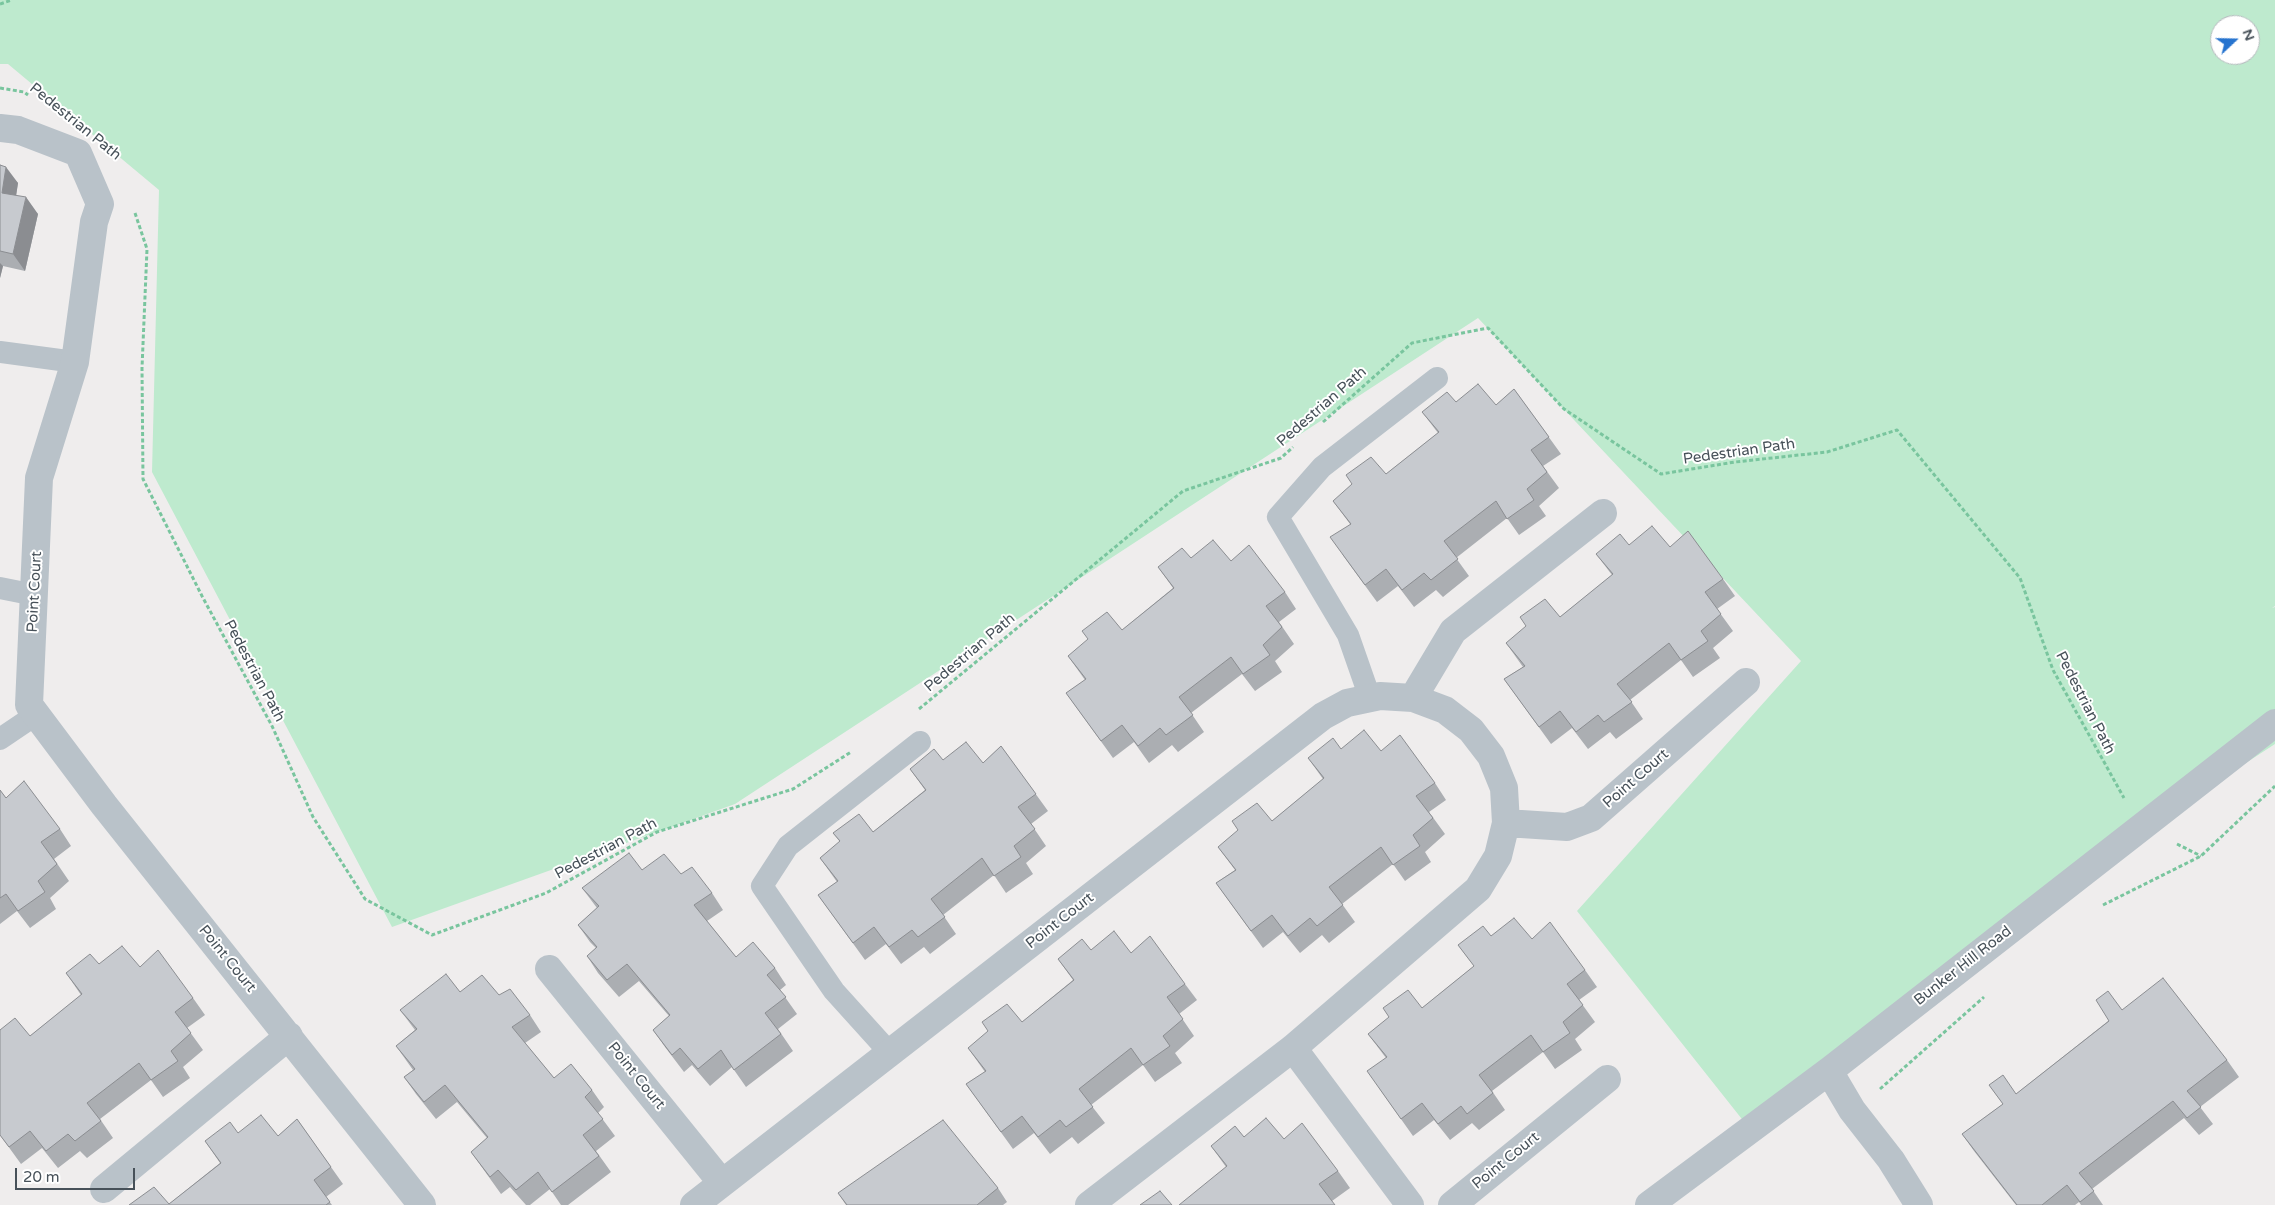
<!DOCTYPE html>
<style>
body{margin:0}
#map{position:relative;width:2275px;height:1205px;overflow:hidden;background:#efeded;font-family:"Varela Round",sans-serif}
canvas{display:block}
.north{position:absolute;left:2210px;top:15px;width:50px;height:50px;box-sizing:border-box;background:#fff;border:1px solid #b5b9bd;border-radius:50%;rotate:69deg;font-size:14px;font-weight:700;line-height:20px;text-align:center;color:#475159}
.north::after{content:'';display:block;margin:auto;width:18px;height:22px;background:#2774cf;clip-path:polygon(50% 0,100% 100%,50% 72%,0 100%)}
.scale{position:absolute;left:15px;top:1168px;width:120px;height:22px;box-sizing:border-box;border:2px solid #475159;border-top:0;padding-left:6px;font-size:15px;line-height:18px;white-space:nowrap;color:#475159;-webkit-text-stroke:4px #fff;paint-order:stroke}
</style>
<div id="map">
<canvas width="2275" height="1205"></canvas>
<div class="north">N</div>
<div class="scale">20 m</div>
</div>
<script>
const ctx = document.querySelector('canvas').getContext('2d');
ctx.lineJoin = 'round';
function paint(path, color) { ctx.fillStyle = color; ctx.fill(path, 'evenodd'); }
const shape = rows => new Path2D(rows.map(r => 'M' + r).join(''));
function strokePath(path, color, width, dash) { ctx.strokeStyle = color; ctx.lineWidth = width; ctx.lineCap = dash ? 'butt' : 'round'; ctx.setLineDash(dash || []); ctx.stroke(path); }
function drawText(font, color, halo, rows, align = 'center') {
  ctx.font = font + ' "Varela Round",sans-serif'; ctx.lineWidth = 4; ctx.setLineDash([]); ctx.textBaseline = 'middle'; ctx.strokeStyle = halo; ctx.fillStyle = color; for (const [text, x, y, turn = 0] of rows) {
    ctx.save(); ctx.translate(x, y); ctx.rotate((+turn || 0) * Math.PI / 180); ctx.textAlign = isNaN(turn) ? turn : align; if (halo) ctx.strokeText(text, 0, 0); ctx.fillText(text, 0, 0); ctx.restore();
  }
}
const green = shape([
 [0,0,2275,0,2275,606,2272,608,2275,607,2275,744,2046,893,1749,1128,1577,911,1801,661,1478,318,735,804,392,927,152,472,159,190,8,64,0,64],
 [2220,25,2250,25,2250,55,2220,55]
]);
const path = shape([
 [0,4,12,0],
 [0,88,24,92,28,95],
 [135,213,147,249,142,368,143,479,202,596,272,726,313,817,365,899,432,935,546,893,657,832,793,789,851,752],
 [1323,422,1412,343,1488,328,1564,409,1661,474,1735,462,1827,452,1897,430,2020,578,2053,670,2124,798],
 [919,709,1183,491,1281,458,1293,447],
 [2177,844,2201,856],
 [2103,905,2201,856,2275,786],
 [1880,1089,1984,997]
]);
const lane = shape([
 [0,352,75,362],
 [0,588,35,595],
 [1370,698,1348,635,1278,517,1322,467,1437,378],
 [0,739,37,714],
 [890,1053,834,991,762,886,788,846,920,742]
]);
const street = shape([
 [0,128,18,130,78,153,100,204,94,222,75,362,39,478,29,705,104,805,422,1205],
 [1413,698,1453,631,1603,513],
 [1506,823,1567,827,1591,818,1746,682],
 [549,969,722,1183],
 [1293,1048,1410,1205],
 [1829,1071,1852,1110,1891,1160,1919,1205],
 [104,1189,289,1036],
 [694,1205,1323,716,1347,703,1380,696,1413,698,1445,710,1471,730,1491,756,1504,788,1506,823,1498,856,1478,889,1293,1048,1089,1205],
 [1452,1205,1607,1079],
 [1649,1205,1829,1071,2275,723]
]);
const wall = shape([
 [0,165,18,183,16,195,38,214,25,271,3,266,0,278],
 [1514,389,1561,454,1543,466,1559,488,1539,506,1546,516,1519,535,1507,518,1456,558,1469,576,1443,597,1436,590,1414,607,1398,586,1377,602,1342,554,1350,524,1333,501,1386,474,1438,433,1422,412,1456,402,1496,405],
 [1629,545,1670,547,1723,579,1735,596,1717,609,1733,631,1713,648,1720,658,1693,677,1681,660,1630,700,1643,719,1616,739,1610,732,1588,749,1572,728,1551,744,1504,679,1523,667,1506,643,1560,617,1612,575,1596,554],
 [1191,558,1231,561,1285,592,1296,609,1279,622,1294,644,1275,661,1282,672,1255,691,1242,674,1191,713,1204,732,1178,752,1172,745,1149,763,1134,742,1113,758,1066,693,1085,680,1068,656,1122,630,1173,588,1158,567],
 [1001,746,1048,811,1031,824,1046,846,1026,863,1033,874,1006,893,994,875,943,915,956,934,930,954,924,947,901,964,886,944,865,960,818,895,837,882,820,858,840,842,833,833,873,832,925,790,910,769,943,760,983,763],
 [1341,749,1381,751,1435,783,1446,800,1429,812,1445,834,1425,852,1431,862,1405,881,1393,864,1342,904,1355,922,1329,943,1322,935,1300,953,1283,932,1263,948,1216,883,1235,870,1218,847,1272,821,1323,779,1308,758],
 [0,790,6,798,60,829,71,846,54,859,69,881,50,898,56,909,30,928,17,911,0,924],
 [642,870,681,874,712,893,723,910,707,921,736,957,775,968,786,985,780,990,797,1014,778,1029,793,1051,746,1087,732,1067,710,1086,692,1065,684,1072,665,1047,653,1030,669,1016,639,981,619,997,598,973,587,956,596,948,590,942,578,925,597,908,582,888],
 [1491,936,1532,939,1585,970,1597,987,1579,1000,1595,1022,1575,1039,1582,1050,1555,1069,1543,1052,1492,1091,1505,1110,1479,1130,1472,1123,1450,1140,1434,1120,1413,1136,1379,1088,1386,1058,1368,1034,1422,1008,1474,966,1458,945],
 [1091,950,1131,953,1185,984,1197,1000,1179,1014,1194,1036,1175,1053,1182,1063,1155,1082,1143,1065,1091,1105,1105,1123,1078,1144,1072,1137,1050,1154,1034,1133,1013,1149,966,1084,985,1072,968,1048,1022,1022,1073,980,1058,959],
 [99,964,140,967,193,998,205,1015,187,1028,203,1050,183,1067,190,1078,163,1097,151,1080,100,1119,113,1138,87,1158,80,1151,58,1168,42,1148,21,1164,0,1135,30,1036,81,995,66,973],
 [460,992,499,995,530,1015,541,1032,525,1043,554,1078,592,1090,604,1107,598,1113,615,1136,596,1151,611,1172,568,1205,561,1205,550,1189,530,1205,526,1205,510,1187,501,1194,471,1152,487,1138,457,1102,436,1119,416,1094,404,1077,413,1070,396,1046,415,1030,400,1010],
 [2122,1010,2227,1060,2239,1077,2200,1107,2213,1124,2199,1135,2184,1118,2092,1189,2103,1205,2081,1205,2079,1202,2075,1205,2016,1205,1974,1151,1962,1134,2003,1104,1989,1085,2016,1094],
 [297,1119,343,1184,326,1197,332,1205,129,1205,169,1204,220,1163,205,1141,238,1133,278,1136],
 [1244,1137,1284,1139,1338,1171,1350,1188,1332,1201,1226,1167,1211,1146],
 [998,1188,1007,1202,1003,1205,846,1205,838,1193]
]);
const shadedWall = shape([
 [6,167,18,183,14,210,2,193],
 [26,197,38,214,25,271,13,254],
 [0,263,3,266,0,278]
]);
const building = shape([
 [0,165,6,167,2,193,26,197,13,254,0,251,0,165],
 [1478,384,1496,405,1514,389,1549,437,1531,450,1547,472,1527,489,1534,500,1507,519,1496,501,1444,541,1458,559,1431,580,1424,573,1402,590,1386,569,1365,585,1330,537,1351,524,1333,501,1352,484,1346,475,1371,457,1386,474,1439,432,1422,412,1447,392,1456,402,1478,384],
 [1652,526,1670,547,1688,531,1723,579,1705,592,1721,614,1701,631,1708,641,1681,660,1669,643,1617,684,1632,702,1604,722,1598,715,1576,732,1560,711,1539,727,1504,679,1525,666,1506,643,1526,626,1520,617,1545,599,1560,617,1613,574,1596,554,1620,534,1629,545,1652,526],
 [1213,540,1231,561,1249,545,1285,592,1266,606,1282,627,1263,645,1270,655,1243,674,1231,657,1179,697,1193,715,1166,735,1160,728,1138,746,1122,725,1101,741,1066,693,1086,679,1068,656,1088,639,1082,631,1107,612,1122,630,1174,588,1158,567,1182,548,1191,558,1213,540],
 [1364,730,1381,751,1400,735,1435,783,1416,796,1433,818,1413,835,1420,846,1393,865,1381,847,1329,887,1343,905,1317,926,1310,918,1288,936,1272,915,1251,931,1216,883,1236,870,1218,847,1238,830,1232,821,1257,803,1272,821,1324,778,1308,758,1333,738,1341,749,1364,730],
 [966,742,983,763,1001,746,1036,794,1018,807,1035,829,1014,846,1021,857,994,876,982,858,931,899,945,917,918,937,912,930,889,947,874,927,853,943,818,895,838,881,820,858,840,841,833,833,859,814,873,832,926,790,910,769,934,749,943,760,966,742],
 [24,781,60,829,41,842,57,864,38,881,45,892,18,911,6,894,0,898,0,790,6,798,24,781],
 [629,853,642,870,664,854,681,874,692,867,712,893,694,905,736,957,753,942,775,968,767,975,786,997,765,1013,781,1034,734,1070,721,1050,698,1069,680,1048,672,1055,653,1030,670,1015,627,964,607,980,587,956,597,947,578,925,599,906,582,888,629,853],
 [1514,918,1532,939,1550,922,1585,970,1567,984,1583,1005,1563,1022,1570,1033,1543,1052,1531,1035,1479,1075,1493,1093,1467,1114,1461,1106,1438,1124,1422,1103,1401,1119,1367,1071,1387,1057,1368,1034,1389,1017,1383,1008,1408,990,1422,1008,1474,966,1458,945,1483,926,1491,936,1514,918],
 [1114,931,1131,953,1150,936,1185,984,1167,997,1183,1019,1163,1036,1170,1046,1143,1065,1131,1048,1079,1089,1093,1107,1066,1127,1060,1120,1038,1137,1022,1116,1001,1132,966,1084,986,1071,968,1048,988,1031,982,1022,1007,1004,1022,1022,1074,980,1058,959,1082,939,1091,950,1114,931],
 [122,946,140,967,158,950,193,998,175,1012,191,1033,171,1051,178,1061,151,1080,139,1063,87,1103,101,1121,75,1141,68,1134,46,1151,30,1131,9,1147,0,1135,0,1030,15,1018,30,1036,82,994,66,973,90,954,99,964,122,946],
 [446,974,460,992,482,975,499,995,510,989,530,1015,512,1027,554,1078,571,1064,592,1090,585,1097,603,1119,583,1135,599,1156,552,1192,538,1172,516,1190,498,1170,490,1177,471,1152,488,1137,445,1085,424,1102,404,1077,415,1069,396,1046,417,1029,400,1010,446,974],
 [2163,978,2227,1060,2187,1091,2201,1107,2187,1118,2173,1101,2079,1173,2094,1191,2080,1202,2067,1185,2042,1205,2017,1205,1962,1134,2003,1104,1989,1085,2003,1075,2016,1094,2109,1021,2096,1000,2108,991,2122,1010,2163,978],
 [261,1115,278,1136,297,1119,331,1167,314,1180,330,1202,326,1205,129,1205,154,1187,169,1204,221,1163,205,1141,230,1122,238,1133,261,1115],
 [1266,1118,1284,1139,1302,1123,1338,1171,1319,1184,1335,1205,1179,1205,1227,1166,1211,1146,1235,1126,1244,1137,1266,1118],
 [943,1120,998,1188,977,1205,847,1205,838,1193,943,1120],
 [1160,1191,1172,1205,1140,1205,1160,1191]
]);
const streetNames = [
 ["Pedestrian Path",75,122,39],
 ["Pedestrian Path",1322,407,-41],
 ["Pedestrian Path",1739,452,-8],
 ["Point Court",35,592,-87],
 ["Pedestrian Path",970,653,-40],
 ["Pedestrian Path",254,671,62],
 ["Pedestrian Path",2085,703,63],
 ["Point Court",1636,779,-41],
 ["Pedestrian Path",606,849,-28],
 ["Point Court",1060,921,-38],
 ["Point Court",227,959,51],
 ["Bunker Hill Road",1963,966,-38],
 ["Point Court",636,1076,51],
 ["Point Court",1506,1161,-39]
];
paint(green, '#beeace');
strokePath(path, '#79c59e', 3, [4, 2.5]);
strokePath(lane, '#b9c2c9', 22);
strokePath(street, '#b9c2c9', 28);
paint(wall, '#abaeb2');
paint(shadedWall, '#8b8d91');
paint(building, '#c7cacf');
strokePath(building, '#8b8d91', 1);
drawText('15px', '#475159', '#fff', streetNames);
</script>
